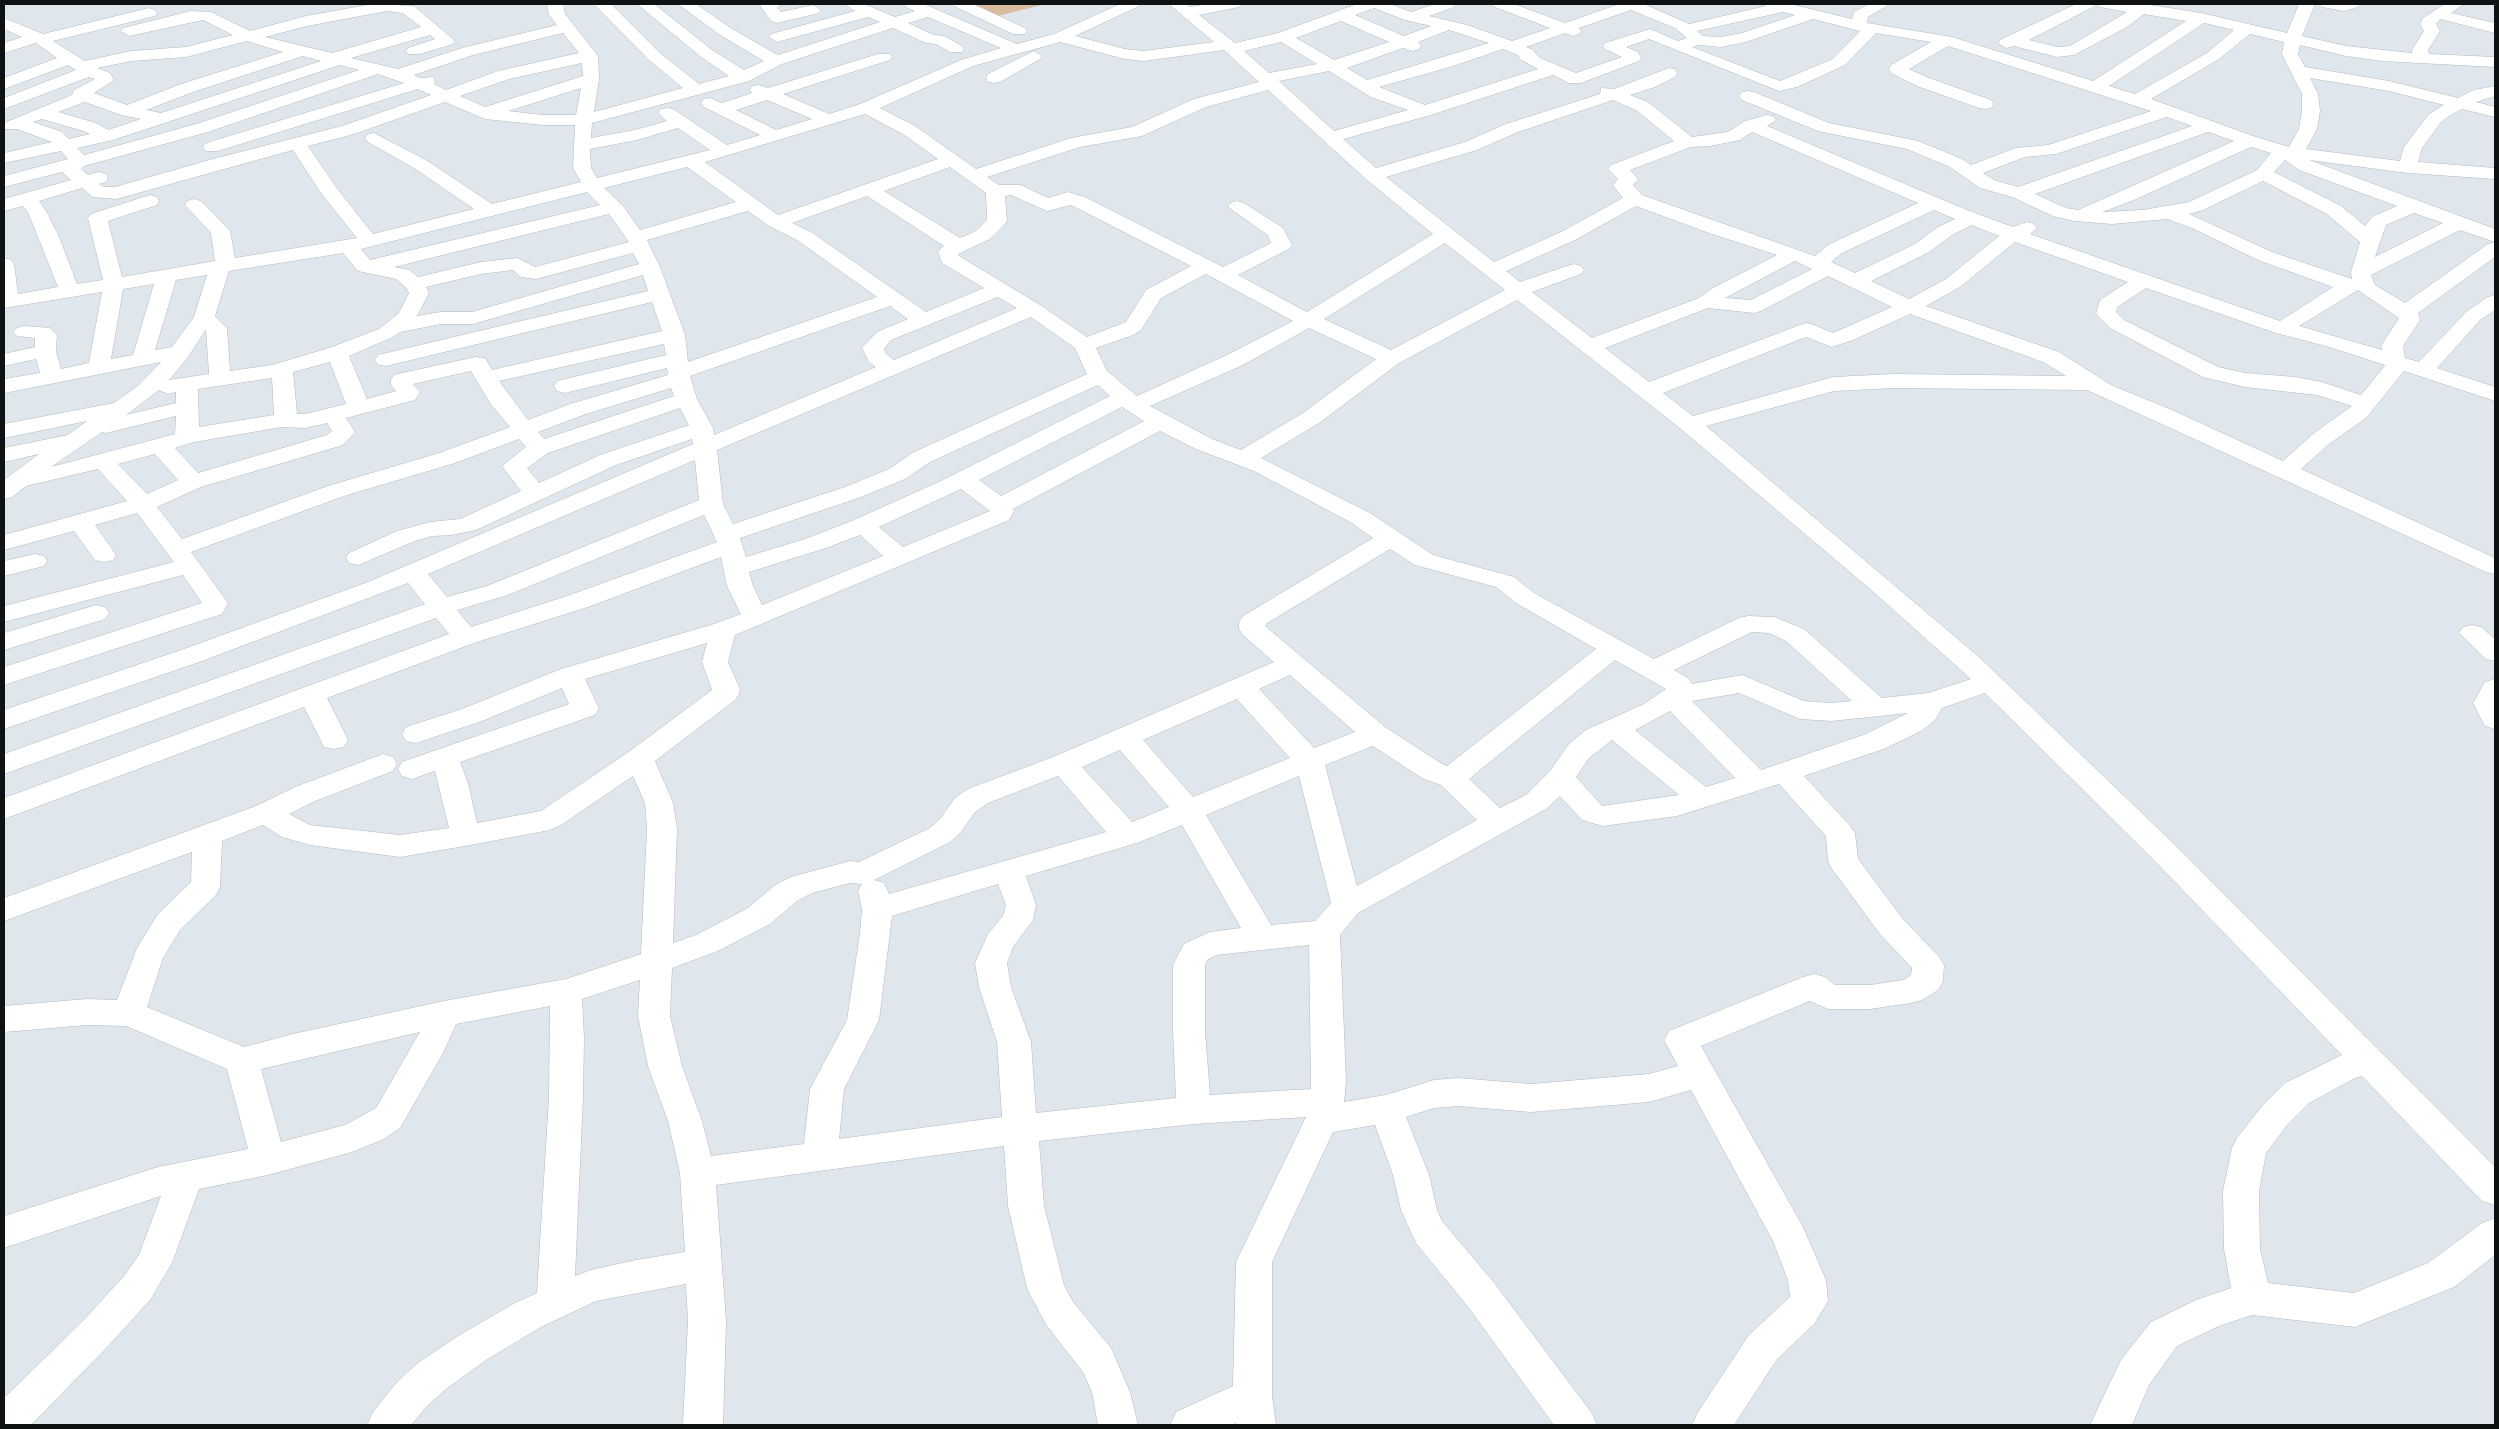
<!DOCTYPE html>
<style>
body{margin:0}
#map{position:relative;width:2499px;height:1429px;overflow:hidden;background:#dfe7ec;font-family:Ubuntu,sans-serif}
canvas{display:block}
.frame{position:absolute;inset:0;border:5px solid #0f1213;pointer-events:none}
</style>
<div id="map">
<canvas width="2499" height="1429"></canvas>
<div class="frame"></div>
</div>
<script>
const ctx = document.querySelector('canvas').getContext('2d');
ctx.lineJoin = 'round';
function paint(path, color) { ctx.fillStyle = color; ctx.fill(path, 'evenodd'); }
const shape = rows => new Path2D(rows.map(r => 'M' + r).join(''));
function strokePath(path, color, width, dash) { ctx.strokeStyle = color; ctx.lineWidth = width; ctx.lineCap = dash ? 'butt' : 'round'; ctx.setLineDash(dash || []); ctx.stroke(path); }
const green = shape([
 [970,4,1045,4,998,16]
]);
const minor = shape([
 [373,4,414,6,455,41,453,44,420,54,408,54,406,51,408,48,435,39,430,35,351,58,398,69,462,48,557,25,549,15,547,4,563,4,565,14,598,56,599,79,594,112,683,88,648,59,594,4,611,4,660,53,699,84,729,76,700,56,637,4,654,4,712,50,744,70,764,61,720,35,678,4,696,4,732,29,778,55,880,22,868,17,777,42,769,37,771,34,855,11,844,4,864,4,895,17,915,11,906,7,903,4,924,4,1017,44,1054,34,1120,4,1140,4,1137,7,1075,36,1125,49,1144,51,1214,42,1169,4,1186,4,1190,7,1208,4,1242,4,1239,7,1199,15,1235,43,1278,33,1357,4,1390,4,1411,12,1435,4,1457,4,1454,7,1429,16,1467,25,1512,41,1550,28,1495,7,1492,4,1514,4,1565,23,1619,4,1644,4,1689,24,1766,6,1764,4,1790,4,1852,19,1854,12,1869,4,1888,4,1885,7,1868,17,1867,23,1952,37,2093,81,2186,21,2144,14,2127,27,2074,55,2057,57,2014,46,2006,48,1998,43,2000,40,2076,4,2096,4,2093,7,2029,40,2057,47,2070,46,2127,12,2100,7,2097,4,2144,4,2201,13,2287,33,2299,4,2315,4,2302,36,2346,46,2412,53,2412,50,2424,31,2420,24,2423,18,2445,4,2464,4,2451,13,2495,23,2495,33,2440,19,2436,24,2440,31,2428,50,2429,54,2495,57,2495,67,2382,61,2346,56,2300,45,2298,54,2305,67,2389,81,2458,98,2474,90,2495,86,2495,96,2476,102,2495,107,2495,117,2462,109,2449,116,2441,122,2422,148,2418,162,2495,168,2495,179,2408,173,2309,160,2495,229,2495,242,2460,230,2371,275,2375,285,2405,303,2488,244,2495,242,2495,257,2418,313,2420,320,2403,346,2405,358,2419,362,2466,312,2488,297,2495,295,2495,310,2480,320,2437,368,2495,387,2495,401,2404,371,2366,418,2329,444,2301,469,2495,558,2495,574,2486,572,2087,390,1894,388,1834,391,1706,426,1980,658,2173,843,2495,1167,2495,1205,2482,1201,2362,1076,2355,1078,2309,1103,2287,1125,2266,1153,2259,1191,2260,1249,2268,1283,2354,1293,2428,1263,2482,1223,2495,1218,2495,1255,2454,1287,2355,1327,2252,1315,2219,1326,2177,1346,2149,1385,2132,1425,2090,1425,2121,1360,2151,1322,2196,1300,2231,1288,2224,1249,2223,1191,2232,1148,2237,1138,2263,1105,2285,1083,2342,1055,2151,857,1985,693,1942,708,1935,720,1921,731,1886,748,1804,776,1850,826,1855,833,1858,859,1902,918,1939,957,1944,965,1943,981,1938,990,1922,1000,1911,1003,1870,1009,1828,1009,1810,1001,1701,1046,1802,1225,1826,1280,1828,1301,1814,1324,1777,1359,1734,1425,1692,1425,1698,1412,1749,1335,1790,1297,1788,1280,1773,1241,1691,1090,1649,1102,1531,1112,1458,1106,1434,1108,1406,1117,1429,1175,1437,1210,1442,1221,1495,1284,1591,1412,1597,1425,1554,1425,1469,1308,1416,1243,1401,1210,1393,1175,1375,1125,1333,1132,1272,1262,1272,1396,1276,1425,1236,1425,1236,1423,1231,1425,1170,1425,1176,1412,1233,1386,1236,1262,1306,1117,1194,1124,1039,1141,1044,1206,1064,1285,1073,1302,1111,1348,1130,1392,1138,1425,1098,1425,1092,1392,1083,1372,1047,1326,1033,1300,1027,1288,1008,1206,1004,1146,716,1185,726,1321,723,1425,683,1425,688,1321,686,1284,596,1301,541,1327,486,1360,446,1389,426,1407,411,1425,367,1425,373,1412,398,1381,418,1363,458,1336,515,1303,537,1293,549,1097,550,1006,456,1024,443,1053,400,1128,384,1139,352,1152,268,1175,199,1189,172,1263,150,1300,109,1345,31,1425,4,1425,4,1398,83,1321,124,1276,139,1255,161,1196,4,1248,4,1216,158,1167,248,1149,227,1069,126,1026,87,1025,4,1032,4,1006,87,999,117,1000,137,948,158,914,191,882,192,852,4,921,4,898,256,806,295,787,383,754,393,757,397,764,393,771,315,801,289,814,310,825,400,835,449,828,435,771,412,779,402,776,398,769,402,762,569,704,562,688,482,721,416,743,406,741,402,734,406,727,462,709,561,669,714,624,741,614,727,586,721,557,588,607,474,643,327,698,348,740,344,747,334,749,324,747,304,707,4,819,4,798,449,634,436,618,4,774,4,754,425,604,408,583,202,661,4,729,4,710,184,649,368,582,693,444,692,439,616,465,476,530,452,535,432,536,415,541,358,565,349,563,346,558,349,553,397,531,430,522,460,519,521,491,502,466,526,447,519,439,455,463,344,496,191,552,228,603,222,614,4,685,4,667,202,603,183,575,4,622,4,606,174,562,137,513,95,525,116,555,113,560,104,562,95,560,74,531,4,550,4,535,127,501,98,469,26,486,12,497,4,499,4,480,39,454,4,462,4,448,68,435,87,421,4,438,4,424,114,403,139,385,161,362,4,393,4,379,40,373,36,359,4,366,4,354,35,347,35,338,17,336,13,332,17,328,24,326,50,328,57,335,56,351,61,369,89,363,102,292,4,308,4,258,11,260,14,264,18,294,58,287,28,212,23,206,4,211,4,199,71,180,62,172,4,187,4,176,68,159,61,151,4,163,4,153,52,142,17,129,5,129,4,123,72,95,74,90,95,79,89,77,4,109,4,98,76,70,68,65,4,89,4,78,57,58,36,43,4,53,4,43,22,37,4,29,4,18,43,34,149,8,155,10,157,13,155,16,53,41,85,61,131,51,186,47,233,35,203,20,129,36,121,31,123,28,191,11,211,12,250,31,306,16,373,4],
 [1374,8,1405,20,1431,26,1404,36,1355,15,1374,8],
 [1631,10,1675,28,1687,38,1678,41,1650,29,1605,43,1603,46,1605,49,1622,57,1576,73,1540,58,1533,50,1526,47,1565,33,1573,36,1579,34,1581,31,1579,28,1631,10],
 [387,11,403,13,421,27,332,53,265,37,307,26,387,11],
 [1783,12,1795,15,1742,33,1721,37,1703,36,1697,31,1783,12],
 [928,17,1001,48,961,60,860,104,829,114,783,94,890,60,892,57,890,54,878,54,768,88,758,85,752,86,750,90,752,93,722,103,710,98,704,99,701,103,704,107,760,135,727,145,673,109,667,108,661,109,658,113,667,121,635,130,591,138,592,123,749,81,782,64,893,28,926,43,936,44,950,52,962,52,964,49,962,46,944,36,934,35,908,23,928,17],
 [1813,19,1860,31,1833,59,1780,81,1692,47,1699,45,1721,47,1746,42,1813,19],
 [1341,21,1389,42,1334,60,1296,38,1341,21],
 [2204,23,2234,30,2207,53,2135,94,2109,86,2204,23],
 [1449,30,1489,43,1367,80,1347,68,1403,48,1413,51,1419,49,1421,46,1418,42,1449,30],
 [563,33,579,53,498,71,446,90,434,84,435,81,433,77,420,78,414,75,473,55,563,33],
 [1876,33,1931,42,1891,65,1889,69,1891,73,1917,86,1979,108,1985,109,1991,108,1994,104,1991,100,1929,78,1909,69,1948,46,2151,111,2048,145,2016,148,1971,165,1962,159,1918,141,1829,123,1754,92,1748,91,1742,92,1739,96,1742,100,1818,131,1907,149,1950,167,1980,188,2012,197,2053,216,2074,221,2112,224,2167,219,2192,228,2258,260,2333,287,2280,321,2030,234,2037,228,2034,224,2027,222,2013,227,1967,210,1767,126,1776,120,1773,116,1767,115,1745,121,1728,132,1692,137,1648,102,1630,95,1655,87,1675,77,1677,73,1675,69,1669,68,1614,89,1601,88,1600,94,1506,124,1465,142,1376,168,1343,139,1431,115,1553,75,1569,83,1581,83,1639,61,1641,58,1638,52,1626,47,1649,39,1779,91,1797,87,1845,65,1876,33],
 [2250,34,2284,42,2282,54,2302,94,2302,111,2299,129,2289,147,2256,137,2151,99,2219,59,2250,34],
 [247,41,283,52,181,84,127,105,94,93,114,80,110,73,97,68,131,61,186,57,247,41],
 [1060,42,1125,59,1144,61,1224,50,1259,82,1194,99,1132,127,1071,138,976,169,915,126,880,108,973,66,1060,42],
 [1281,42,1317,64,1269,73,1244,51,1281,42],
 [1503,49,1518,55,1520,59,1538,69,1425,105,1379,87,1450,67,1503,49],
 [303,56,321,61,161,113,146,110,193,92,303,56],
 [582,63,583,76,485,107,460,96,509,79,582,63],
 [340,65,359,70,196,124,84,155,77,148,113,140,340,65],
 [1329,71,1371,97,1408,110,1334,131,1279,81,1329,71],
 [378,74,404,83,206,143,203,147,206,151,218,151,418,89,431,95,342,126,213,159,115,187,104,187,99,184,106,182,108,178,106,174,99,172,88,175,81,169,84,166,208,132,378,74],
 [2310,78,2389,91,2444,105,2429,114,2404,147,2400,161,2306,149,2317,129,2320,111,2318,94,2310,78],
 [581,88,576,115,543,115,508,111,581,88],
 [1268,90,1366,179,1433,234,1307,312,1238,275,1289,249,1292,245,1283,228,1244,203,1237,201,1230,203,1228,207,1268,235,1271,243,1223,267,1085,197,1068,192,1048,198,1021,185,999,185,987,177,1080,147,1142,136,1206,107,1268,90],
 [767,100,812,119,776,130,736,110,767,100],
 [1613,100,1636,110,1674,141,1611,165,1608,169,1618,179,1613,185,1623,198,1561,232,1494,262,1386,177,1477,150,1518,132,1613,100],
 [85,102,121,115,141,119,108,130,96,123,58,112,85,102],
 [445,102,485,119,543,125,575,125,573,168,581,182,492,204,426,160,374,133,368,134,365,138,368,142,414,168,474,209,373,234,335,186,308,146,354,134,445,102],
 [865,114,903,134,938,159,778,215,705,162,865,114],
 [2167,117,2192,126,2018,187,1994,180,1983,173,2025,157,2056,154,2167,117],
 [42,119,84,131,90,134,69,139,62,132,33,122,42,119],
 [678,128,710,150,597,178,591,168,590,149,637,140,678,128],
 [1752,132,1918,203,1828,245,1815,256,1642,195,1633,185,1638,179,1630,170,1691,147,1710,146,1740,140,1752,132],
 [2208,132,2234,141,2078,210,2066,208,2035,194,2208,132],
 [2251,147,2271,153,2257,170,2189,202,2143,210,2102,212,2134,200,2251,147],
 [293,150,321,193,357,238,235,258,230,231,201,201,194,199,187,201,185,205,211,233,215,261,122,277,108,221,157,205,159,201,157,197,150,195,91,214,88,218,103,280,77,284,59,237,46,211,39,201,82,188,93,197,116,199,293,150],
 [2285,160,2299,170,2397,206,2372,217,2365,226,2341,206,2274,172,2285,160],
 [687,167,736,202,640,230,623,206,604,188,687,167],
 [950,167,986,193,987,220,976,231,960,238,884,191,950,167],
 [2263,181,2327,214,2360,242,2351,272,2352,279,2272,252,2189,214,2203,210,2263,181],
 [587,192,600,205,370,260,361,249,587,192],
 [1011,195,1047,211,1071,205,1191,266,1146,290,1126,322,1087,337,1040,305,959,256,958,254,990,239,1004,225,1007,221,1005,196,1011,195],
 [867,196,944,246,938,251,942,263,984,288,926,312,811,232,792,223,867,196],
 [1636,206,1709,233,1777,255,1711,289,1699,298,1592,338,1532,292,1581,274,1584,270,1581,266,1574,264,1567,266,1520,282,1506,271,1575,240,1636,206],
 [1934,210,1955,219,1938,227,1915,244,1855,273,1831,262,1842,253,1934,210],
 [748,211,769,226,797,240,877,297,688,362,685,335,660,267,647,240,748,211],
 [2414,213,2443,223,2375,257,2386,225,2414,213],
 [609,214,629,242,535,267,517,258,481,262,418,277,409,270,394,267,609,214],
 [1972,225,1999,236,1946,279,1909,299,1871,281,1929,252,1952,235,1972,225],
 [2015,242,2128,282,2100,300,2096,313,2099,317,2110,328,2203,377,2245,387,2317,395,2352,406,2313,434,2283,461,2172,410,2111,385,2059,352,1926,306,1960,287,2015,242],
 [1445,243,1505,290,1391,350,1324,319,1445,243],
 [343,253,358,271,396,279,406,287,409,293,399,313,379,329,329,348,272,365,230,371,227,328,215,316,229,271,343,253],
 [633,253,639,264,472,312,441,312,417,316,429,293,426,287,481,274,513,270,521,277,536,279,633,253],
 [1795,261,1812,269,1751,300,1725,298,1795,261],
 [1206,274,1293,321,1227,355,1137,396,1107,371,1096,348,1133,335,1141,330,1161,298,1206,274],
 [207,275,194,317,172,347,155,350,176,280,207,275],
 [643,275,648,291,378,355,375,360,378,365,386,366,652,302,662,331,492,370,485,358,476,357,402,373,394,375,391,380,391,385,396,391,367,399,349,356,393,337,400,332,441,324,473,324,643,275],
 [1828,276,1892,307,1833,333,1814,325,1807,323,1800,325,1649,382,1605,348,1708,308,1754,313,1761,311,1828,276],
 [154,284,133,355,111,359,123,289,154,284],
 [2146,288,2276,333,2326,346,2385,365,2384,367,2361,395,2322,382,2295,377,2245,373,2218,367,2124,320,2116,312,2117,307,2146,288],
 [2358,290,2399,318,2381,346,2382,350,2299,326,2358,290],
 [998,297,1017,308,894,360,886,354,884,349,891,340,998,297],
 [1517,300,1681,429,1869,588,1971,679,1928,693,1882,698,1804,629,1774,617,1748,616,1739,618,1654,659,1534,593,1514,577,1433,555,1370,513,1261,458,1319,423,1399,363,1517,300],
 [890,306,908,319,877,332,862,348,869,362,876,367,714,435,713,428,697,399,690,376,890,306],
 [1910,314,2043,362,2066,376,1894,374,1833,377,1693,416,1663,393,1806,337,1832,347,1853,340,1910,314],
 [1031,317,1075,348,1087,374,914,452,889,469,845,487,733,524,723,504,717,450,1031,317],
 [1309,328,1376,359,1303,413,1241,450,1212,439,1150,406,1243,365,1309,328],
 [206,329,209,374,169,380,188,357,206,329],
 [664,344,666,355,557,381,554,386,557,391,565,393,667,368,668,375,570,404,528,420,499,381,664,344],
 [330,362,346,404,305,414,297,414,293,372,330,362],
 [471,371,490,403,510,427,439,453,328,486,182,539,157,507,201,487,343,445,355,432,346,418,415,400,420,392,413,384,471,371],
 [272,378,274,415,199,427,198,389,272,378],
 [1098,385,1110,396,943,480,854,520,808,538,746,557,740,538,861,497,905,479,930,462,1098,385],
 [671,388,674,396,544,439,538,432,586,414,671,388],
 [159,390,168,394,176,392,176,403,126,415,159,390],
 [1122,407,1144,421,1001,496,979,480,1122,407],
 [680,408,689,425,600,455,539,483,527,468,548,453,680,408],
 [176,416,175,434,51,467,102,432,106,433,176,416],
 [327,423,332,431,327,435,198,473,175,448,194,442,282,427,305,428,327,423],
 [1160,431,1196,449,1254,471,1352,523,1373,538,1243,616,1239,622,1239,629,1243,635,1274,662,1053,757,968,789,955,798,940,819,930,828,859,862,850,861,791,877,775,885,748,908,696,935,673,943,677,829,673,803,655,761,735,700,739,694,740,689,728,662,735,635,1009,520,1014,511,1013,509,1160,431],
 [155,454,178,480,147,494,118,464,155,454],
 [695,460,699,500,487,586,447,597,428,574,695,460],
 [961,489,990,511,903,547,879,527,961,489],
 [704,515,717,542,570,595,471,627,457,610,505,596,704,515],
 [860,535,883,556,762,605,753,586,749,572,826,548,860,535],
 [1390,549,1415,565,1496,587,1516,603,1596,649,1447,766,1442,764,1385,727,1265,626,1267,623,1390,549],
 [1752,632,1769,633,1786,641,1852,701,1831,703,1804,701,1742,675,1692,684,1688,678,1674,670,1752,632],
 [707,643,702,662,712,690,630,751,541,811,477,823,468,783,460,762,595,715,599,709,585,679,707,643],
 [1615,660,1666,689,1644,704,1586,730,1569,744,1550,771,1526,795,1500,808,1469,779,1615,660],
 [1290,675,1355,732,1314,748,1259,689,1290,675],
 [1739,693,1800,719,1831,721,1908,713,1866,734,1761,770,1692,701,1739,693],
 [1237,699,1290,758,1193,797,1143,740,1237,699],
 [1670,711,1735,778,1706,787,1635,730,1670,711],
 [1612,740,1679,795,1602,806,1576,777,1589,758,1612,740],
 [1373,746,1422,778,1441,785,1477,820,1357,886,1325,765,1373,746],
 [1120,750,1169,807,1132,822,1082,767,1120,750],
 [633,776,645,803,647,829,641,954,566,979,444,1001,293,1034,244,1047,147,1007,163,958,180,930,216,895,220,887,222,841,263,825,282,837,310,845,400,857,465,846,550,830,561,825,633,776],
 [1058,776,1106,832,889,894,884,883,874,880,950,842,960,833,975,812,988,803,1058,776],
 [1299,776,1331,903,1315,921,1271,925,1206,815,1299,776],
 [1779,784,1826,836,1828,861,1832,869,1880,934,1912,968,1911,975,1904,980,1870,985,1835,985,1825,977,1814,974,1803,977,1669,1031,1664,1040,1678,1066,1649,1074,1531,1084,1458,1078,1434,1080,1386,1095,1344,1102,1346,1081,1340,935,1358,913,1546,809,1560,796,1582,820,1603,826,1677,816,1779,784],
 [1182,825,1241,928,1210,932,1184,944,1173,965,1173,1032,1176,1098,1036,1113,1031,1042,1011,987,1007,963,1013,947,1033,920,1036,905,1026,876,1137,843,1182,825],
 [850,883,862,884,858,891,862,909,860,933,847,1020,810,1089,804,1144,711,1156,702,1121,682,1066,670,1016,672,968,718,951,770,924,797,901,812,893,850,883],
 [998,884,1006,905,1003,916,988,934,975,963,979,987,997,1042,1002,1117,839,1139,844,1089,879,1020,892,916,998,884],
 [1309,945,1311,1089,1210,1095,1205,1032,1205,965,1207,960,1216,955,1309,945],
 [640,980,638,1016,648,1066,668,1121,680,1173,685,1252,636,1260,591,1270,575,1276,583,1097,584,1038,582,999,640,980],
 [420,1032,376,1108,345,1125,281,1142,261,1069,420,1032],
 [759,4,781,4,777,8,781,12,813,5,821,10,819,13,777,23,771,21,759,4],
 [953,4,973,4,1025,28,1027,31,1025,34,1013,34,956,7,953,4],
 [2319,4,2361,4,2358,7,2344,11,2322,7,2319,4],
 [1034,51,1042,56,1040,59,1000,82,994,83,988,82,986,78,988,74,1034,51],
 [35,554,44,556,47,561,44,566,4,576,4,561,35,554],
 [96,605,105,607,109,613,105,619,4,650,4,633,96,605],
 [2472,625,2481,627,2495,639,2495,661,2486,659,2459,633,2463,627,2472,625],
 [2495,679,2495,729,2485,726,2473,703,2485,682,2495,679]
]);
paint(green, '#d9bb9d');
strokePath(minor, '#b2babf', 1);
paint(minor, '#fff');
</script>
